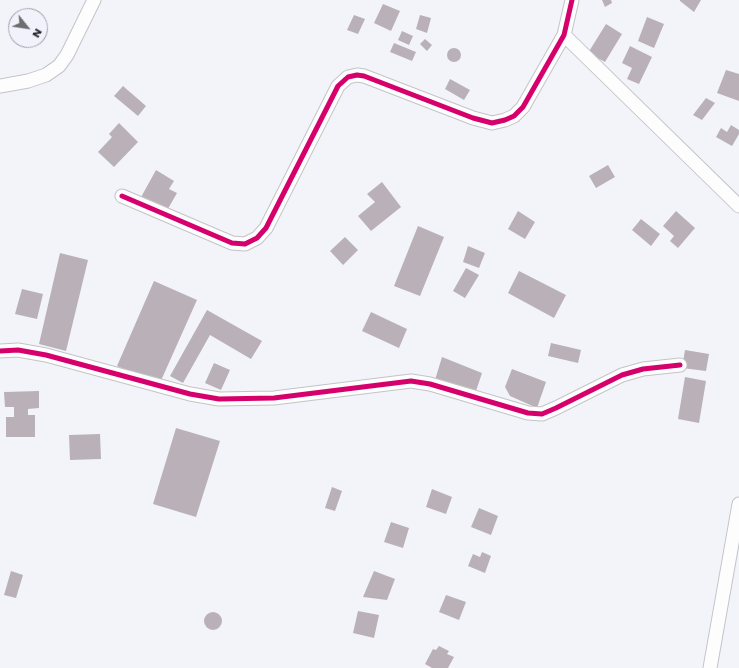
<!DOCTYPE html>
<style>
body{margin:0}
#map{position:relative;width:739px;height:668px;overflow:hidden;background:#f3f4f9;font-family:Poppins,sans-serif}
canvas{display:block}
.north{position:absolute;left:8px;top:8px;width:40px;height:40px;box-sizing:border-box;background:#f1f2fb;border:1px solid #9fa0a6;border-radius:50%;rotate:120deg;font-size:11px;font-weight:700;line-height:16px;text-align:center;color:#232427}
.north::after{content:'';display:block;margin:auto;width:14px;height:18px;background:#6c6d70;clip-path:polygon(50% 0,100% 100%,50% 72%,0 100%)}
</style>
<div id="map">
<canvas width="739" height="668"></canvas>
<div class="north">N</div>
</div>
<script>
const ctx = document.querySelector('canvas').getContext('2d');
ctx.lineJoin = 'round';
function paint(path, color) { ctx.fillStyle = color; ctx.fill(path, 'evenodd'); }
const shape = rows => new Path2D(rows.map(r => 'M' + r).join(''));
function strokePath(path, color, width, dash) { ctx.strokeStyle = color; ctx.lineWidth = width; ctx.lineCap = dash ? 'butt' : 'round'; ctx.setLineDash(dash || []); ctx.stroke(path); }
const building = shape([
 [602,0,611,0,612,3,605,7],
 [680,0,701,0,694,12,680,1],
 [383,4,400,11,391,31,374,23],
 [354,15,365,19,358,34,347,30],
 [420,15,431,18,427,33,416,29],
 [647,17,664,24,654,48,638,41],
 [606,24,622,34,605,62,588,53],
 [402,31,413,36,409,45,398,40],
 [425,39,432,45,427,51,420,44],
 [394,43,416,52,412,61,390,52],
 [630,46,652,57,639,84,627,79,632,68,622,63],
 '447 55a7 7 0 1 1 14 0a7 7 0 1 1-14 0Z',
 [726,70,739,74,739,101,717,93],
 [450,79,470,90,464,100,445,89],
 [123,86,146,106,138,116,114,96],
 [706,98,715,103,702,120,693,115],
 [119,123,138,142,114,167,98,152,112,137,109,134],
 [731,125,739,130,739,134,732,146,716,137,721,128,727,132],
 [608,165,615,177,596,188,589,176],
 [156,170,174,181,169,189,177,193,165,214,140,199],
 [382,182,401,207,371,231,358,216,375,202,367,194],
 [518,211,535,222,525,239,508,229],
 [676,211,695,228,678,248,670,241,674,236,663,226],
 [641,219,660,234,651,246,632,230],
 [418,226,444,237,420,296,394,286],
 [345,237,358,250,343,265,330,251],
 [468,246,485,253,479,268,463,262],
 [60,253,88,260,66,351,39,344],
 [466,268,479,275,465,298,453,291],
 [519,271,566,295,554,318,508,293],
 [154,281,197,300,159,385,117,366],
 [22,289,43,294,37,319,15,314],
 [207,310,262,341,251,359,210,335,183,383,170,376],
 [371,312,407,329,399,348,362,331],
 [551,343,581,350,578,363,548,356],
 [685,350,709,354,706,371,682,368],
 [442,357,482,373,475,394,435,380],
 [214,363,230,370,221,390,205,383],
 [512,369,546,382,537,408,510,396,505,387],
 [685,377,706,381,699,423,678,419],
 [39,391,39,408,28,409,28,415,35,415,35,437,6,437,6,417,14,417,14,407,5,407,4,392],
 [176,428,220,441,196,517,153,504],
 [100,434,101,459,70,460,69,435],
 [332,487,342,491,335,511,325,508],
 [432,489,452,497,446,514,426,507],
 [479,508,498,516,491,535,471,527],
 [391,522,409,528,403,548,384,542],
 [482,552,491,556,485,573,468,566,473,554,480,557],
 [11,571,23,575,16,598,4,595],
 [374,571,395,579,387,600,363,597],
 [446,595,466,602,459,620,439,612],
 [358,611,379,615,374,638,353,633],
 '204 621a9 9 0 1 1 18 0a9 9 0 1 1-18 0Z',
 [439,646,449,651,447,654,454,657,448,668,432,668,425,664,433,649,436,650]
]);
const street = shape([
 [564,35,739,206],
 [0,86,28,81,46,75,59,66,67,55,94,0],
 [122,196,232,243,245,244,257,238,266,228,338,86,348,77,357,75,364,76,473,118,492,123,505,120,514,116,523,107,564,35,572,0],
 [0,351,18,350,46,355,190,394,219,399,274,398,411,381,430,384,528,413,542,414,556,408,622,375,643,369,680,365],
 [710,668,739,504]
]);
const cycleway = shape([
 [122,196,232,243,245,244,257,238,266,228,338,86,348,77,357,75,364,76,473,118,492,123,505,120,514,116,523,107,564,35,572,0],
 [0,351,18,350,46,355,190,394,219,399,274,398,411,381,430,384,528,413,542,414,556,408,622,375,643,369,680,365]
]);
paint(building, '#bab1b8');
strokePath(street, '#c4c4c8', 15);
strokePath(street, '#fdfdfe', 13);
strokePath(cycleway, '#d6006c', 5);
</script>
